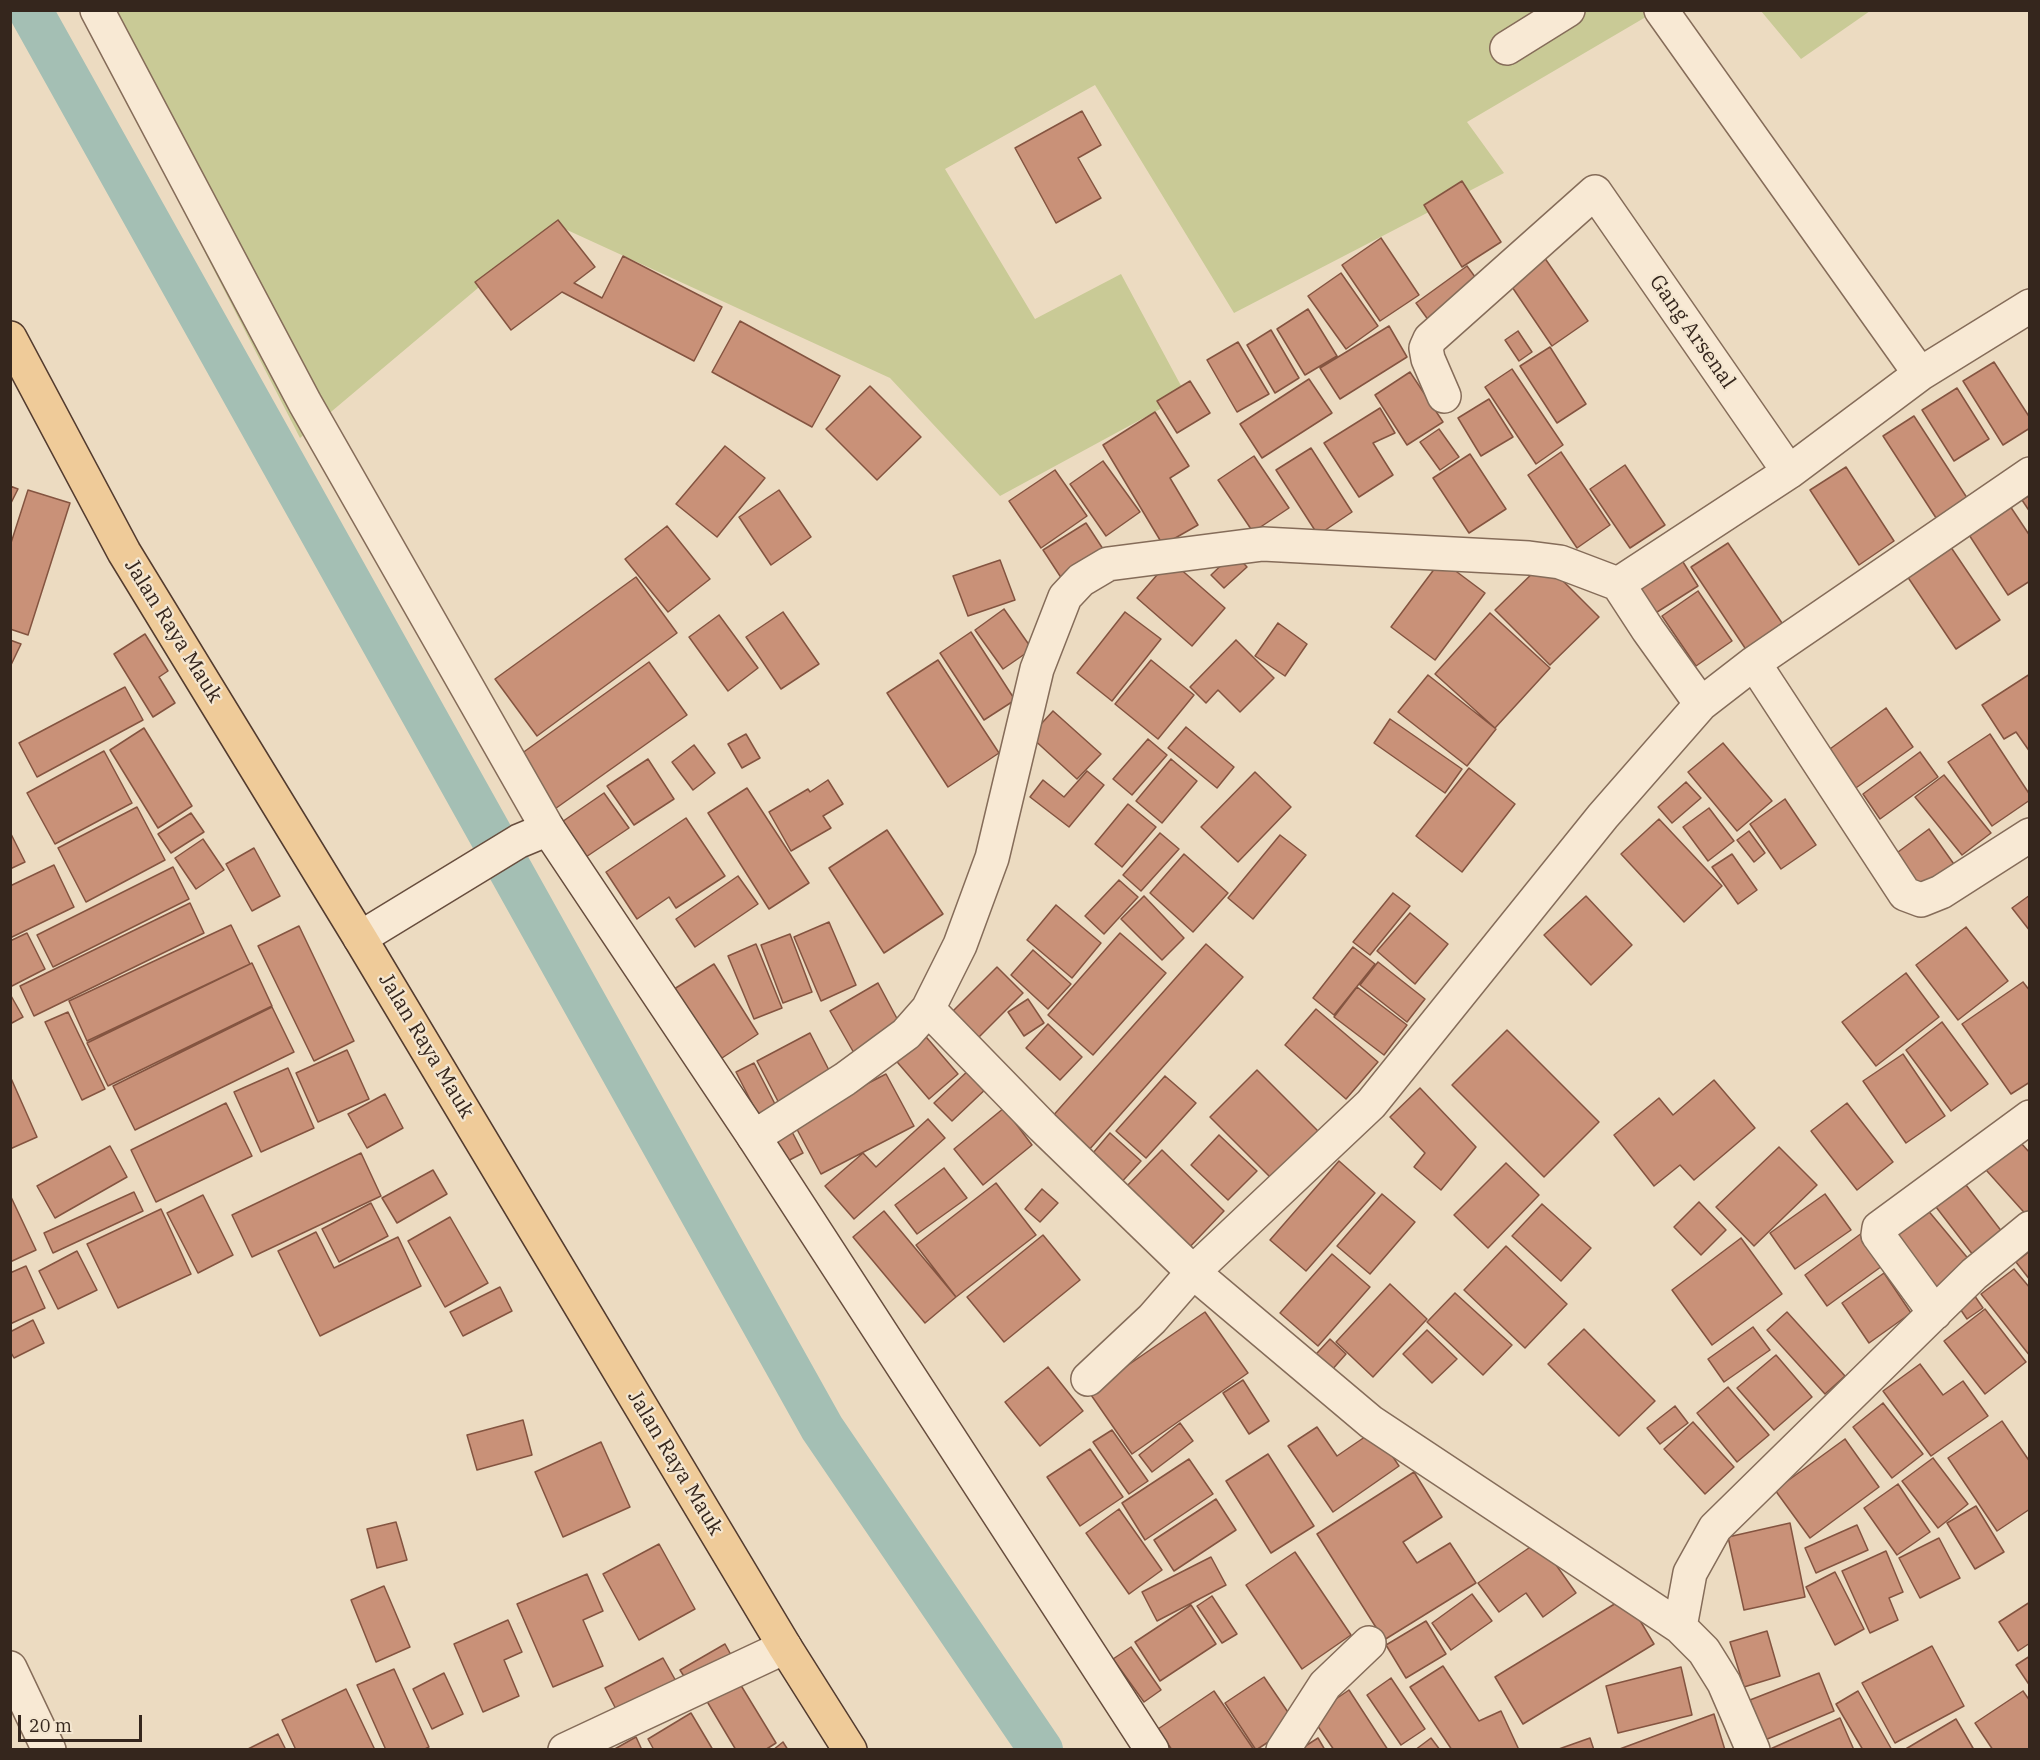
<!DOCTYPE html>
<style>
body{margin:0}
#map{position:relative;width:2040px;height:1760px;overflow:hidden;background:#ecdbc1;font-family:"IBM Plex Serif",serif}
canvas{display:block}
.frame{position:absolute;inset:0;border:12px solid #35261d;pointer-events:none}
.scale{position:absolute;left:18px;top:1715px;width:124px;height:27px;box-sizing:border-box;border:3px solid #35261d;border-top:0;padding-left:8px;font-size:18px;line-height:21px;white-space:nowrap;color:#35261d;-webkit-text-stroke:4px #f4e6d0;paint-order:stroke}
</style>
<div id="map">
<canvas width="2040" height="1760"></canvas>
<div class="frame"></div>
<div class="scale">20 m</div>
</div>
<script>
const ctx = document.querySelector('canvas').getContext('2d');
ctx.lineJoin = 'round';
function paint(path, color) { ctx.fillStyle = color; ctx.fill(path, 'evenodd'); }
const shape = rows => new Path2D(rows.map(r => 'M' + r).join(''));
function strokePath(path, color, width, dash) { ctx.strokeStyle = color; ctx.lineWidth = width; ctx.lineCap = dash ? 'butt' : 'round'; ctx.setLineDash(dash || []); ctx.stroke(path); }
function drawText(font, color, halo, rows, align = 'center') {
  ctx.font = font + ' "IBM Plex Serif",serif'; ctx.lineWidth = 4.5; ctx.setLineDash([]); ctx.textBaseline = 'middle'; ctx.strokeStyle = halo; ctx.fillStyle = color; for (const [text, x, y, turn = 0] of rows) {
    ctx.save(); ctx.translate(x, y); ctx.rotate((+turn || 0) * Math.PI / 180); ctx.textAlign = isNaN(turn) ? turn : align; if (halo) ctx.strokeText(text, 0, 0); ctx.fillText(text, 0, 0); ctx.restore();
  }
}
const green = shape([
 [81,11,1656,11,1467,122,1504,173,1234,313,1095,85,945,169,1035,319,1121,274,1186,395,1000,496,890,378,554,224,300,438],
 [1761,11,1870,11,1801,59]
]);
const canal = shape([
 [30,10,822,1428,1041,1750]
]);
const building = shape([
 [1082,111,1101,145,1078,158,1101,198,1056,223,1015,148,1082,111],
 [1462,181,1501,242,1462,267,1424,205,1462,181],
 [558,220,595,267,574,283,602,298,623,256,722,307,694,361,562,292,511,330,475,282,558,220],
 [1381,238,1419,295,1380,321,1342,265,1381,238],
 [1542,254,1588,321,1552,346,1506,278,1542,254],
 [1467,266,1481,285,1429,321,1416,303,1467,266],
 [1341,273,1378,326,1346,349,1308,296,1341,273],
 [1308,309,1337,356,1305,375,1277,329,1308,309],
 [740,321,840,376,812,427,712,372,740,321],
 [1389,326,1407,357,1340,399,1320,368,1389,326],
 [1271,330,1299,378,1275,393,1247,345,1271,330],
 [1518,331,1532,352,1519,361,1505,340,1518,331],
 [1238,342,1269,394,1237,412,1207,360,1238,342],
 [1550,347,1586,404,1557,423,1520,366,1550,347],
 [1994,362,2030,418,2030,428,2003,445,1963,381,1994,362],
 [1512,369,1563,445,1536,464,1485,387,1512,369],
 [1410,372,1443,422,1407,445,1375,395,1410,372],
 [1309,379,1332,413,1262,458,1240,424,1309,379],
 [1190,381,1210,413,1177,433,1157,401,1190,381],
 [870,386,921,437,877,480,826,429,870,386],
 [1957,388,1989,439,1954,461,1922,410,1957,388],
 [1489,399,1513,437,1481,456,1458,418,1489,399],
 [1380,408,1395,433,1373,443,1393,475,1359,497,1324,443,1380,408],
 [1155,412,1189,466,1170,478,1198,525,1163,545,1103,445,1155,412],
 [1914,416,1971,504,1940,524,1883,436,1914,416],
 [1439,429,1459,457,1440,470,1420,442,1439,429],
 [725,446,765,478,717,537,676,504,725,446],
 [1311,448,1352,512,1318,535,1276,470,1311,448],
 [1561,452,1610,525,1577,548,1528,475,1561,452],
 [1470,454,1506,509,1469,533,1433,478,1470,454],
 [1254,456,1289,508,1253,532,1218,480,1254,456],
 [1103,461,1140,512,1106,536,1070,484,1103,461],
 [1625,465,1665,525,1630,548,1590,489,1625,465],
 [1846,467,1894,541,1859,565,1810,490,1846,467],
 [1055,470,1087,516,1041,548,1009,501,1055,470],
 [10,486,18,489,10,505,10,486],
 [28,490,70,503,28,635,10,629,10,546,28,490],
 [779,490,811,537,771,565,739,517,779,490],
 [2030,495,2030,512,2022,500,2030,495],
 [2004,497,2030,536,2030,581,2008,595,1962,524,2004,497],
 [1086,523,1105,552,1062,579,1043,550,1086,523],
 [667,526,710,579,668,612,625,559,667,526],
 [1944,537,2000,620,1956,649,1901,567,1944,537],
 [1728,543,1786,629,1749,654,1691,567,1728,543],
 [1234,553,1247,567,1224,588,1211,575,1234,553],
 [1678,554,1698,586,1654,614,1634,583,1678,554],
 [1000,560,1015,600,968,616,953,576,1000,560],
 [1170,560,1225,608,1192,646,1137,598,1170,560],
 [1441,560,1485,593,1435,660,1391,627,1441,560],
 [1544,562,1599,617,1550,665,1495,610,1544,562],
 [636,577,677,633,537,736,495,679,636,577],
 [1698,591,1732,641,1696,666,1662,616,1698,591],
 [1004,609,1032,649,1003,669,975,630,1004,609],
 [783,612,819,664,781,689,746,637,783,612],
 [1125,612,1161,639,1112,701,1077,673,1125,612],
 [1490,613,1550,668,1495,728,1435,674,1490,613],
 [719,615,758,668,728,691,689,637,719,615],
 [1278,623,1307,644,1285,676,1255,656,1278,623],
 [971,632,1015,700,984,720,940,653,971,632],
 [145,634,168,671,159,677,175,703,153,717,114,654,145,634],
 [10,640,21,644,10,667,10,640],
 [1236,640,1274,678,1240,712,1218,690,1206,703,1190,687,1236,640],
 [938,660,999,753,948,787,887,693,938,660],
 [1151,660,1194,695,1158,739,1115,704,1151,660],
 [649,662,687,715,552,811,514,759,649,662],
 [2030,674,2030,752,2016,732,2004,739,1982,705,2030,674],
 [1428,675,1496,729,1467,766,1398,712,1428,675],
 [125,687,143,720,37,777,19,743,125,687],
 [1886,708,1913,747,1846,795,1819,757,1886,708],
 [1053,711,1101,754,1077,779,1030,736,1053,711],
 [1390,719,1462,769,1445,793,1374,743,1390,719],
 [1186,727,1234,767,1217,788,1168,748,1186,727],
 [144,728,192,806,158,828,110,750,144,728],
 [746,734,760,758,742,768,728,744,746,734],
 [1990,734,2030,795,2030,800,1992,826,1948,762,1990,734],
 [1148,739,1167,755,1132,795,1113,779,1148,739],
 [1723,743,1772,801,1737,831,1688,772,1723,743],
 [694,745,715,773,693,790,672,762,694,745],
 [104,751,132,803,55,844,27,793,104,751],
 [1920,752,1938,777,1880,819,1863,794,1920,752],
 [648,759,674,799,634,825,607,786,648,759],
 [1171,759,1197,781,1162,823,1136,801,1171,759],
 [1469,768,1515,804,1462,872,1416,836,1469,768],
 [1087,771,1104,785,1069,827,1030,797,1043,780,1064,797,1087,771],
 [1255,772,1291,807,1238,862,1201,827,1255,772],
 [1944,775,1991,833,1962,855,1915,797,1944,775],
 [828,780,843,804,823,816,831,828,791,851,769,812,808,789,810,792,828,780],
 [1686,782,1701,798,1672,823,1658,807,1686,782],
 [747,788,809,883,769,909,708,813,747,788],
 [604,793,629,828,580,861,556,826,604,793],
 [1785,799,1816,845,1781,869,1750,824,1785,799],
 [1128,804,1156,827,1122,867,1095,844,1128,804],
 [137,807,165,860,86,902,58,848,137,807],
 [1709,808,1734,841,1708,861,1683,827,1709,808],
 [191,813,204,832,171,853,158,834,191,813],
 [686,818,725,876,676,908,669,897,637,919,606,872,686,818],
 [1659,819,1722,886,1684,922,1621,854,1659,819],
 [1929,829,1956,867,1918,895,1890,858,1929,829],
 [887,830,943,914,884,953,829,868,887,830],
 [1749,831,1765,853,1754,862,1737,840,1749,831],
 [1160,833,1179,849,1141,891,1123,875,1160,833],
 [11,834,25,862,10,869,10,834,11,834],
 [1280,835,1306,855,1253,919,1228,898,1280,835],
 [203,839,224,870,196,889,175,858,203,839],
 [254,848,280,896,252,911,226,864,254,848],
 [1184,854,1228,893,1193,932,1150,893,1184,854],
 [1732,854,1757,890,1738,904,1712,867,1732,854],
 [54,865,74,907,10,938,10,886,54,865],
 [173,867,189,899,53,967,37,935,173,867],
 [738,876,758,904,695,947,676,919,738,876],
 [1119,880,1138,897,1104,934,1085,916,1119,880],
 [1393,893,1410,906,1370,955,1353,942,1393,893],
 [2030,895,2030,931,2012,908,2030,895],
 [1144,896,1184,938,1162,960,1121,919,1144,896],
 [1586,896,1632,945,1591,985,1544,935,1586,896],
 [190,903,204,933,34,1016,20,986,190,903],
 [1056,905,1101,943,1072,978,1027,940,1056,905],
 [1410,913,1448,944,1415,984,1377,951,1410,913],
 [829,922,856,985,821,1001,794,937,829,922],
 [231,925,250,964,87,1041,69,1001,231,925],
 [299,926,354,1041,314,1061,258,946,299,926],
 [1966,927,2008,981,1958,1020,1916,965,1966,927],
 [27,933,45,969,10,987,10,941,27,933],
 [1120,933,1166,973,1093,1055,1048,1015,1120,933],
 [790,934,812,992,783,1003,761,945,790,934],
 [756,944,782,1008,754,1019,728,956,756,944],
 [1206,944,1243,977,1088,1151,1051,1118,1206,944],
 [1353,947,1375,964,1334,1015,1313,998,1353,947],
 [1033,950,1071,984,1048,1009,1011,975,1033,950],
 [1378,962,1425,999,1407,1022,1360,985,1378,962],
 [252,963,272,1006,108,1086,87,1043,252,963],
 [714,964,758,1034,716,1062,671,991,714,964],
 [997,967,1023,993,974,1042,947,1017,997,967],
 [1906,973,1939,1017,1876,1066,1842,1022,1906,973],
 [2023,982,2030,991,2030,1082,2011,1094,1962,1024,2023,982],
 [878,983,901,1026,854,1053,830,1011,878,983],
 [1357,987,1407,1025,1384,1055,1334,1017,1357,987],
 [10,994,23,1017,10,1024,10,994],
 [1028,999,1044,1023,1024,1036,1008,1012,1028,999],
 [272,1007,294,1052,135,1130,113,1086,272,1007],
 [1316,1009,1378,1062,1346,1099,1285,1045,1316,1009],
 [68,1012,105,1089,82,1100,45,1022,68,1012],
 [1942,1022,1988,1084,1951,1111,1906,1050,1942,1022],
 [1048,1024,1082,1057,1060,1080,1026,1048,1048,1024],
 [1507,1030,1599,1122,1544,1177,1452,1085,1507,1030],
 [921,1031,958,1074,929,1099,892,1056,921,1031],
 [810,1033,835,1082,782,1109,757,1061,810,1033],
 [347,1050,369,1099,318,1122,296,1073,347,1050],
 [1903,1054,1945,1116,1906,1143,1863,1081,1903,1054],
 [754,1063,776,1106,758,1115,736,1072,754,1063],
 [972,1067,990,1085,952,1121,934,1103,972,1067],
 [288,1068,314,1128,261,1152,234,1092,288,1068],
 [1257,1070,1318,1131,1271,1178,1210,1117,1257,1070],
 [886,1074,914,1126,821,1174,793,1122,886,1074],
 [10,1076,37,1137,10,1149,10,1076],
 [1165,1076,1196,1103,1146,1158,1116,1131,1165,1076],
 [1714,1080,1755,1128,1694,1180,1680,1165,1654,1186,1614,1135,1659,1098,1673,1115,1714,1080],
 [1420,1088,1476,1147,1441,1190,1414,1167,1425,1153,1390,1117,1420,1088],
 [385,1094,403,1128,367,1148,348,1114,385,1094],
 [226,1103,252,1156,156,1202,131,1150,226,1103],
 [1847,1103,1893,1162,1857,1190,1811,1131,1847,1103],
 [1004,1108,1032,1145,983,1185,954,1149,1004,1108],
 [928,1119,945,1138,854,1219,825,1186,863,1153,876,1167,928,1119],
 [788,1124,803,1153,776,1167,761,1139,788,1124],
 [2011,1132,2030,1153,2030,1219,1978,1161,2011,1132],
 [1110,1133,1141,1161,1117,1187,1087,1160,1110,1133],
 [1219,1135,1257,1171,1228,1200,1191,1165,1219,1135],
 [110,1146,127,1177,55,1218,37,1186,110,1146],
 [1779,1147,1817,1185,1754,1246,1716,1207,1779,1147],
 [1162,1150,1224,1211,1185,1252,1122,1191,1162,1150],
 [361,1153,381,1196,252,1257,232,1215,361,1153],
 [1339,1161,1375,1193,1306,1271,1270,1240,1339,1161],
 [1506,1163,1539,1195,1488,1248,1454,1215,1506,1163],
 [944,1168,967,1198,917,1234,895,1205,944,1168],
 [433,1170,447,1194,397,1223,382,1198,433,1170],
 [1956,1172,2009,1241,1980,1264,1926,1194,1956,1172],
 [996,1183,1036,1235,956,1297,916,1245,996,1183],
 [1042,1189,1058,1203,1040,1222,1025,1209,1042,1189],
 [134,1192,143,1211,53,1253,44,1233,134,1192],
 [1382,1194,1415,1222,1370,1274,1337,1246,1382,1194],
 [1825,1194,1851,1230,1795,1269,1770,1233,1825,1194],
 [203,1195,233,1255,198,1273,167,1213,203,1195],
 [11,1197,36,1250,10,1262,10,1198,11,1197],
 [1699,1202,1726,1230,1701,1255,1674,1227,1699,1202],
 [1921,1202,1976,1268,1942,1296,1887,1230,1921,1202],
 [371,1203,388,1236,339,1262,322,1229,371,1203],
 [1542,1204,1591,1248,1561,1281,1512,1236,1542,1204],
 [161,1209,191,1274,118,1308,87,1244,161,1209],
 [884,1211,956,1297,925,1323,853,1237,884,1211],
 [450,1217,488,1283,445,1307,408,1241,450,1217],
 [1866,1230,1889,1261,1827,1306,1805,1275,1866,1230],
 [316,1232,334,1268,398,1237,421,1286,320,1336,278,1251,316,1232],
 [1043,1235,1080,1280,1004,1342,967,1297,1043,1235],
 [1741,1238,1782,1294,1712,1345,1672,1290,1741,1238],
 [1506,1246,1567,1304,1525,1348,1464,1290,1506,1246],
 [77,1251,97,1290,58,1309,39,1271,77,1251],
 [2030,1251,2030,1280,2016,1262,2030,1251],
 [1332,1254,1370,1287,1318,1346,1280,1313,1332,1254],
 [26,1266,45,1308,10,1324,10,1273,26,1266],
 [2014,1269,2030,1288,2030,1356,1981,1294,2014,1269],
 [1884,1273,1911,1313,1869,1343,1842,1303,1884,1273],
 [1390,1284,1427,1319,1373,1377,1336,1342,1390,1284],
 [500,1287,512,1311,463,1336,450,1312,500,1287],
 [1970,1289,1983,1308,1967,1319,1954,1300,1970,1289],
 [1455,1293,1512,1345,1483,1375,1427,1322,1455,1293],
 [1985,1309,2026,1362,1985,1394,1944,1341,1985,1309],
 [1205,1312,1248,1373,1132,1454,1089,1392,1205,1312],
 [1787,1312,1845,1376,1825,1394,1767,1330,1787,1312],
 [33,1320,44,1343,14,1358,10,1351,10,1332,33,1320],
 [1753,1327,1770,1350,1724,1382,1708,1359,1753,1327],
 [1584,1329,1655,1401,1619,1436,1548,1364,1584,1329],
 [1427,1330,1457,1359,1432,1383,1403,1354,1427,1330],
 [1330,1339,1346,1354,1323,1380,1306,1365,1330,1339],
 [1776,1355,1812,1397,1774,1430,1737,1388,1776,1355],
 [1920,1364,1943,1395,1963,1381,1988,1416,1931,1456,1883,1391,1920,1364],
 [1048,1367,1083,1411,1040,1446,1005,1402,1048,1367],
 [1243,1380,1269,1421,1249,1434,1223,1393,1243,1380],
 [1728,1387,1769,1435,1737,1462,1697,1413,1728,1387],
 [1883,1403,1923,1454,1892,1478,1853,1427,1883,1403],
 [1675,1406,1688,1423,1660,1444,1647,1428,1675,1406],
 [523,1420,532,1455,477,1470,467,1435,523,1420],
 [2002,1421,2030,1462,2030,1509,1997,1531,1948,1458,2002,1421],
 [1693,1422,1734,1467,1705,1494,1664,1449,1693,1422],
 [1180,1423,1193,1441,1152,1472,1139,1455,1180,1423],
 [1317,1427,1337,1456,1375,1430,1399,1466,1333,1512,1288,1446,1317,1427],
 [1112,1430,1148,1481,1129,1494,1093,1442,1112,1430],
 [1845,1439,1879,1487,1810,1538,1775,1490,1845,1439],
 [601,1442,630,1507,563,1537,535,1472,601,1442],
 [1090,1449,1123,1497,1080,1526,1047,1477,1090,1449],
 [1268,1454,1314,1526,1271,1553,1226,1481,1268,1454],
 [1933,1458,1968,1504,1938,1528,1902,1481,1933,1458],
 [1189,1459,1213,1494,1145,1540,1122,1503,1189,1459],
 [1414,1472,1442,1517,1403,1542,1417,1563,1450,1543,1476,1583,1384,1640,1317,1534,1414,1472],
 [1898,1484,1930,1532,1897,1555,1864,1508,1898,1484],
 [1216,1499,1236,1530,1174,1571,1154,1540,1216,1499],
 [1976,1506,2004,1552,1975,1569,1947,1523,1976,1506],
 [1119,1509,1162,1570,1129,1594,1086,1533,1119,1509],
 [396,1522,407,1560,377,1568,367,1529,396,1522],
 [1790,1523,1805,1597,1744,1610,1728,1537,1790,1523],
 [1857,1525,1868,1550,1816,1573,1805,1548,1857,1525],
 [1939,1538,1960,1578,1920,1598,1899,1558,1939,1538],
 [1539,1541,1576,1593,1543,1617,1526,1593,1499,1612,1478,1583,1539,1541],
 [659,1544,695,1609,639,1640,603,1574,659,1544],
 [1886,1551,1903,1592,1889,1598,1898,1620,1870,1633,1842,1571,1886,1551],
 [1295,1552,1351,1635,1302,1669,1246,1585,1295,1552],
 [1211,1557,1226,1585,1157,1621,1142,1592,1211,1557],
 [1835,1572,1864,1629,1835,1645,1806,1587,1835,1572],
 [587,1574,603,1611,583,1620,603,1666,553,1687,517,1604,587,1574],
 [384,1586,410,1647,376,1662,351,1600,384,1586],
 [1472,1594,1492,1621,1451,1650,1432,1623,1472,1594],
 [1212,1596,1237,1634,1222,1643,1197,1606,1212,1596],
 [1626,1597,1654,1644,1523,1724,1495,1677,1626,1597],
 [2030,1602,2030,1643,2018,1651,1999,1622,2030,1602],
 [1191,1605,1216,1644,1160,1681,1135,1642,1191,1605],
 [508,1620,522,1652,504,1660,519,1696,483,1712,454,1644,508,1620],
 [1426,1621,1446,1654,1406,1678,1386,1645,1426,1621],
 [1767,1631,1780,1676,1744,1687,1730,1642,1767,1631],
 [725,1644,736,1664,692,1689,680,1670,725,1644],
 [1932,1646,1964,1706,1895,1743,1862,1683,1932,1646],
 [1131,1647,1161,1690,1144,1702,1113,1659,1131,1647],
 [2030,1656,2030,1686,2016,1665,2030,1656],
 [663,1658,677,1683,618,1713,605,1688,663,1658],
 [1443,1666,1479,1721,1501,1711,1519,1750,1452,1750,1410,1687,1443,1666],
 [1681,1667,1692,1715,1618,1733,1606,1686,1681,1667],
 [394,1669,429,1747,423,1750,386,1750,357,1685,394,1669],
 [444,1673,463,1714,432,1729,413,1689,444,1673],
 [1819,1673,1834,1711,1765,1740,1750,1700,1819,1673],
 [734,1674,776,1743,765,1750,736,1750,702,1693,734,1674],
 [1264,1677,1296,1724,1256,1750,1225,1703,1264,1677],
 [1391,1678,1425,1729,1401,1745,1367,1695,1391,1678],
 [346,1689,375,1750,296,1750,282,1720,346,1689],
 [1349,1690,1388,1750,1334,1750,1311,1716,1349,1690],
 [1214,1691,1254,1750,1172,1750,1158,1729,1214,1691],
 [1858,1691,1892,1750,1863,1750,1836,1704,1858,1691],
 [2023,1691,2030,1701,2030,1750,1993,1750,1975,1723,2023,1691],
 [691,1713,713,1750,654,1750,648,1739,691,1713],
 [1714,1714,1725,1750,1617,1750,1714,1714],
 [1840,1718,1854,1750,1768,1750,1840,1718],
 [1956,1719,1973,1748,1969,1750,1904,1750,1956,1719],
 [278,1734,286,1750,246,1750,278,1734],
 [636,1737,642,1750,613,1750,636,1737],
 [1318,1738,1325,1750,1299,1750,1318,1738],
 [1431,1738,1440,1750,1415,1750,1431,1738],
 [1590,1738,1594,1750,1556,1750,1590,1738],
 [783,1742,788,1750,773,1750,783,1742]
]);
const street = shape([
 [97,10,305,403,548,829],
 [1661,10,1920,374],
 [1507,48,1568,10],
 [1444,396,1428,359,1426,348,1430,339,1595,192,1789,472],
 [1618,584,1789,472,1920,374,2030,306],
 [1754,663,1905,894,1921,900,1941,892,2030,835],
 [928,1009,1043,1127,1193,1272,1371,1422,1680,1627,1704,1651,1724,1683,1753,1750],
 [754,1137,845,1079,906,1034,928,1009,960,945,992,858,1037,669,1065,597,1081,580,1108,564,1263,544,1529,558,1560,562,1618,584,1648,630,1701,704],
 [1935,1313,1878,1235,1879,1228,2030,1117],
 [1088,1379,1152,1319,1193,1272,1371,1104,1603,816,1701,704,1754,663,2030,474],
 [1680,1627,1690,1573,1715,1528,1974,1274,2030,1228],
 [10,1668,49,1750],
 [565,1750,785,1647],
 [1283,1750,1325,1685,1369,1643]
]);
const secondary = shape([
 [360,938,519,841,548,829,754,1137,1152,1750]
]);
const primary = shape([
 [10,338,124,552,360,938,785,1647,850,1750]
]);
const streetNames = [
 ["Gang Arsenal",1692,332,55],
 ["Jalan Raya Mauk",173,631,58],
 ["Jalan Raya Mauk",426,1046,59],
 ["Jalan Raya Mauk",675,1463,59]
];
paint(green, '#c9ca96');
strokePath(canal, '#a4bfb4', 44);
paint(building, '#c99178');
strokePath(building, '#845440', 1.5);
strokePath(street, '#856c59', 36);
strokePath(secondary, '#674d3d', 36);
strokePath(primary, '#533b2e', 36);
strokePath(street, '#f8e9d4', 33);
strokePath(secondary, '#f8e9d4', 33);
strokePath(primary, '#efcb99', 33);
drawText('21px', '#35261d', '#f4e6d0', streetNames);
</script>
